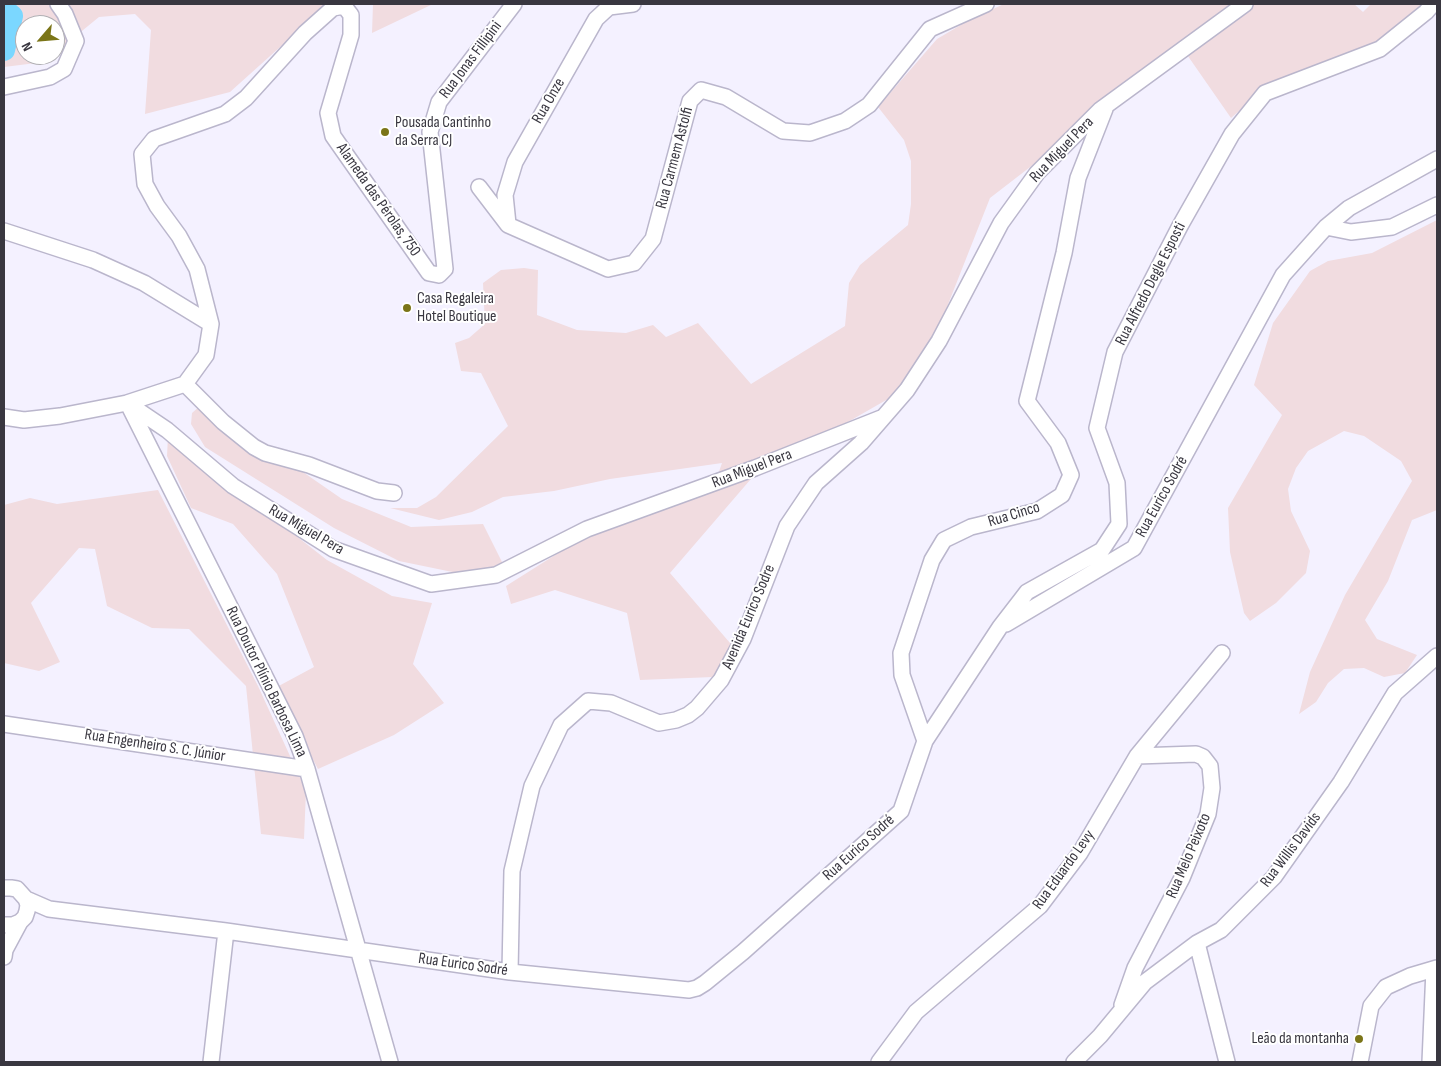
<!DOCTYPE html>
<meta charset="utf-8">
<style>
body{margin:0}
#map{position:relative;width:1441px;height:1066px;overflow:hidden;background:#f4f1ff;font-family:"Sofia Sans Condensed",sans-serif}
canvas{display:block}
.frame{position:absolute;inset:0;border:5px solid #393740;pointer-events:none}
.north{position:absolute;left:15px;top:15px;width:50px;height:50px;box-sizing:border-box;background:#fff;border:1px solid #b0afb3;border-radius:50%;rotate:243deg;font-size:14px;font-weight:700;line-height:20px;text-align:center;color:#393740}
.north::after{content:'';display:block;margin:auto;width:18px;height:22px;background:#7b7518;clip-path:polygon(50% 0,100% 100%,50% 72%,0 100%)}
</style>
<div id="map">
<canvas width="1441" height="1066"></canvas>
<div class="frame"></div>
<div class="north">N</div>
</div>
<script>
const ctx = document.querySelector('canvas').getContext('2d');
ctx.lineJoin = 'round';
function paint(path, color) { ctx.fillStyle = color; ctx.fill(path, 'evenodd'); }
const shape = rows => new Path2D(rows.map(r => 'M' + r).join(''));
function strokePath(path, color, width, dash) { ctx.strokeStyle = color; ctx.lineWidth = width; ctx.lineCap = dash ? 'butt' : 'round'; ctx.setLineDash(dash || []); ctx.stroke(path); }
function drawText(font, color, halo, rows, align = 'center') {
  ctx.font = font + ' "Sofia Sans Condensed",sans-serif'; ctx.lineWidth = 4; ctx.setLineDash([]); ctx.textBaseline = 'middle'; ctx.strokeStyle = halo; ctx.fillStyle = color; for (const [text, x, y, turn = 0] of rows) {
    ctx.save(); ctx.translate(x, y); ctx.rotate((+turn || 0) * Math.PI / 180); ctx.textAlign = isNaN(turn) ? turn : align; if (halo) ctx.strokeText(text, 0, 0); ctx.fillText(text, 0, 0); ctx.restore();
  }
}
const green = shape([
 [4,4,328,4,230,92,145,114,151,30,135,14,99,17,55,53,55,25,25,25,25,55,52,55,44,62,4,67],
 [373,4,433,4,372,33],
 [1004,4,1354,4,1363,12,1371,4,1428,4,1377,43,1340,60,1301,71,1263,90,1231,118,1183,49,990,198,930,350,888,399,799,450,775,451,670,573,736,650,713,677,640,680,627,613,555,590,511,604,506,586,582,538,714,486,722,463,610,479,554,491,503,497,472,512,439,520,390,508,417,508,436,497,508,426,481,373,461,371,455,343,469,338,485,324,483,283,501,270,524,268,538,270,537,315,577,330,626,333,653,325,666,337,698,323,751,384,845,326,849,283,860,265,908,225,911,204,911,161,904,140,878,107,937,39,971,19],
 [1437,220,1437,510,1412,520,1388,581,1365,620,1377,639,1417,655,1405,673,1384,677,1364,668,1344,669,1328,683,1316,702,1299,714,1310,672,1345,595,1412,481,1401,461,1364,436,1344,431,1308,451,1296,468,1288,489,1291,511,1310,551,1306,573,1276,603,1250,621,1244,613,1230,552,1228,508,1282,415,1254,385,1273,323,1310,271,1328,261,1372,253],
 [200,406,245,432,342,499,411,527,483,524,505,568,467,575,399,561,334,528,205,447,191,424,192,413],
 [168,436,327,560,392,596,432,603,413,664,444,703,394,735,318,769,275,688,314,667,277,574,233,524,191,508,167,456],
 [158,490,258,686,306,791,304,839,261,834,246,686,189,629,152,628,107,606,95,549,79,548,31,603,60,662,39,671,4,663,4,505,30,498,57,504]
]);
const river = shape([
 [4,9,12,16,4,50]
]);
const minor = shape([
 [4,87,50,77,64,69,76,41,65,14,58,4],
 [479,187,508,225,608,269,634,263,653,239,690,101,701,90,726,97,783,131,810,133,845,121,869,105,930,29,986,4],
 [508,224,505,195,515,162,596,19,609,7,633,4],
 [1326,227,1351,232,1392,227,1437,205],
 [4,231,93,260,144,283,211,324],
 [185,384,223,422,254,447,265,453,309,465,377,491,394,493],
 [127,403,167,430,233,486,333,549,431,584,496,575,587,529,755,468,881,418],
 [128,404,295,736,307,769,390,1062],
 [4,417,24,420,60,416,127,403,185,384,206,355,211,324,197,269,179,236,157,206,145,184,142,154,154,139,225,114,246,98,305,33,333,8,344,6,351,15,351,35,328,113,333,136,429,273,439,275,445,269,430,132,439,102,514,4],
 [1006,624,1134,548,1283,275,1326,227,1349,208,1437,159],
 [4,724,307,769],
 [925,741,902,675,901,653,932,560,944,540,971,527,1037,511,1062,495,1071,475,1058,443,1027,401,1064,253,1078,178,1105,109],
 [4,888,11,888,17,889,26,899,28,905,27,911,25,917,20,922,13,925,4,925],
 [26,899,49,909,226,931,510,972,689,990,697,988,705,983,743,952,901,811,925,741,1000,627,1027,592,1102,550,1119,524,1117,483,1097,428,1115,352,1180,226,1232,134,1265,93,1380,49,1426,12,1433,4],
 [1197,943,1227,1062],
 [4,957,5,950,20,922],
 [510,972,512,871,532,786,561,725,588,701,611,703,659,723,676,720,688,715,697,708,721,680,743,639,787,526,816,483,861,443,907,390,939,341,1001,223,1037,173,1100,110,1245,4],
 [1122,1005,1135,968,1182,878,1208,814,1212,788,1210,766,1203,757,1196,754,1137,756],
 [211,1062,226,931],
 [879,1062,916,1012,1040,906,1080,853,1137,756,1222,653],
 [1074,1062,1100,1036,1145,982,1197,943,1221,930,1274,877,1341,782,1395,693,1437,656],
 [1360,1062,1371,1006,1386,987,1410,976,1437,968],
 [1430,1062,1434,969]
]);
const markers = [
 [385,132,5,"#7b7518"],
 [407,308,5,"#7b7518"],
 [1359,1039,5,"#7b7518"]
];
const streetNames = [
 ["Rua Jonas Fillipini",471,60,-53],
 ["Rua Onze",549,101,-60],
 ["Rua Miguel Pera",1062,150,-46],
 ["Rua Carmem Astolfi",675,158,-75],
 ["Alameda das Pérolas, 750",378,200,55],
 ["Rua Alfredo Degle Esposti",1151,284,-63],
 ["Rua Miguel Pera",752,469,-21],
 ["Rua Eurico Sodré",1162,497,-61],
 ["Rua Cinco",1014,515,-17],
 ["Rua Miguel Pera",306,530,30],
 ["Avenida Eurico Sodre",749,617,-67],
 ["Rua Doutor Plínio Barbosa Lima",266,682,64],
 ["Rua Engenheiro S. C. Júnior",155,746,9],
 ["Rua Eurico Sodré",859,848,-42],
 ["Rua Willis Davids",1291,850,-53],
 ["Rua Melo Peixoto",1189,856,-67],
 ["Rua Eduardo Levy",1064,870,-54],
 ["Rua Eurico Sodré",463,965,8]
];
const poiNames = [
 ["Pousada Cantinho",395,123],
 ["da Serra CJ",395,141],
 ["Casa Regaleira",417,299],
 ["Hotel Boutique",417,317],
 ["Leão da montanha",1349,1039,"right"]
];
paint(green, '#f1dce0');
strokePath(river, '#7bd7ff', 22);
strokePath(minor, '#bab6cc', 18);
strokePath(minor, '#fff', 15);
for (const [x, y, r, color] of markers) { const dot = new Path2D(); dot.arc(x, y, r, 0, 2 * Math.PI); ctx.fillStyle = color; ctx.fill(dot); strokePath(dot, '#fff', 2); }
drawText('16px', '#393740', '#fff', streetNames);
drawText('16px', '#393740', '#fff', poiNames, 'left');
</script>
